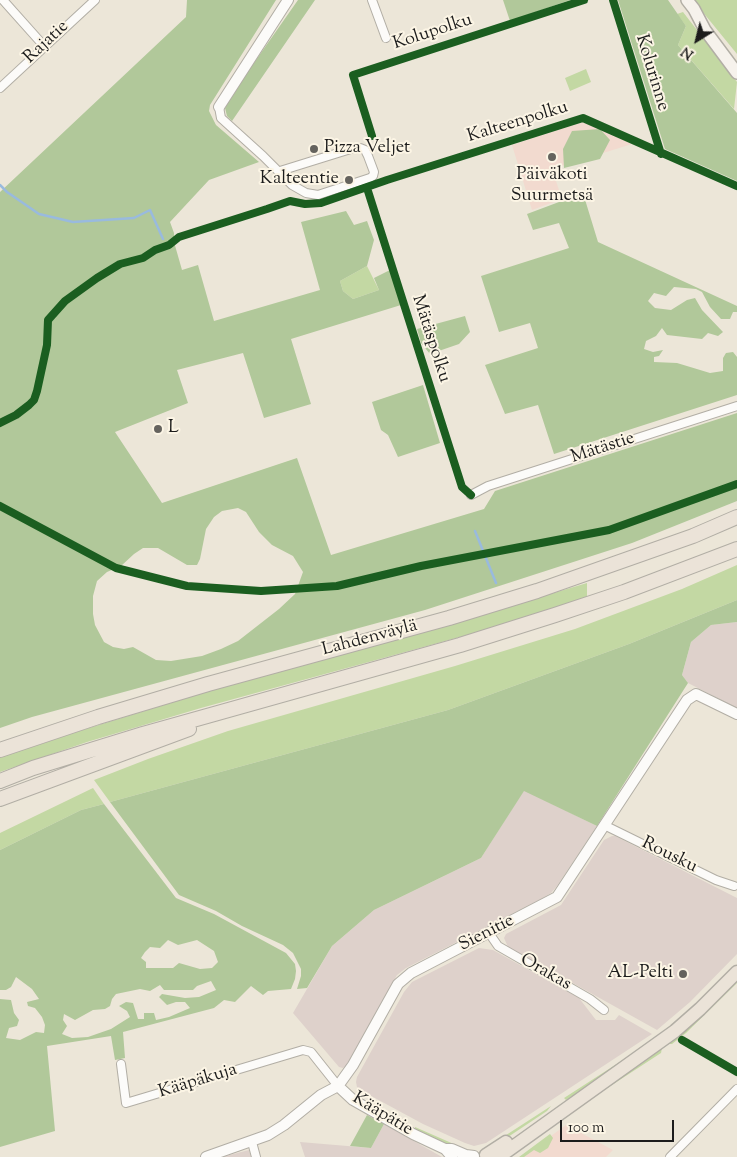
<!DOCTYPE html>
<meta charset="utf-8">
<style>
body{margin:0}
#map{position:relative;width:737px;height:1157px;overflow:hidden;background:#ece6d8;font-family:"Sorts Mill Goudy",serif}
canvas{display:block}
.north{position:absolute;left:672px;top:15px;width:50px;height:50px;-webkit-text-stroke:4px #fcf5e5;paint-order:stroke;rotate:216deg;font-size:14px;font-weight:700;line-height:20px;text-align:center;color:#1c1c1c}
.north::after{content:'';display:block;margin:auto;width:18px;height:22px;background:#1c1c1c;clip-path:polygon(50% 0,100% 100%,50% 72%,0 100%)}
.scale{position:absolute;left:560px;top:1120px;width:114px;height:22px;box-sizing:border-box;border:2px solid #1c1c1c;border-top:0;padding-left:6px;font-size:15px;line-height:18px;white-space:nowrap;color:#1c1c1c;-webkit-text-stroke:4px #fcf5e5;paint-order:stroke}
</style>
<div id="map">
<canvas width="737" height="1157"></canvas>
<div class="north">N</div>
<div class="scale">100 m</div>
</div>
<script>
const ctx = document.querySelector('canvas').getContext('2d');
ctx.lineJoin = 'round';
function paint(path, color) { ctx.fillStyle = color; ctx.fill(path, 'evenodd'); }
const shape = rows => new Path2D(rows.map(r => 'M' + r).join(''));
function strokePath(path, color, width, dash) { ctx.strokeStyle = color; ctx.lineWidth = width; ctx.lineCap = dash ? 'butt' : 'round'; ctx.setLineDash(dash || []); ctx.stroke(path); }
function drawText(font, color, halo, rows, align = 'center') {
  ctx.font = font + ' "Sorts Mill Goudy",serif'; ctx.lineWidth = 4; ctx.setLineDash([]); ctx.textBaseline = 'middle'; ctx.strokeStyle = halo; ctx.fillStyle = color; for (const [text, x, y, turn = 0] of rows) {
    ctx.save(); ctx.translate(x, y); ctx.rotate((+turn || 0) * Math.PI / 180); ctx.textAlign = isNaN(turn) ? turn : align; if (halo) ctx.strokeText(text, 0, 0); ctx.fillText(text, 0, 0); ctx.restore();
  }
}
const built = shape([
 [583,122,632,144,552,169,562,199,532,210,512,145],
 [566,1125,613,1150,606,1157,522,1157]
]);
const industrial = shape([
 [737,622,737,708,688,683,682,675,691,642,711,625],
 [524,790,597,826,557,886,551,893,543,898,406,968,397,975,346,1066,343,1068,339,1067,293,1013,332,946,374,910,481,858],
 [612,836,615,836,737,898,737,954,690,1002,657,1030,508,947,504,938,506,934,561,905,604,840],
 [479,948,493,950,579,998,596,1020,615,1020,619,1015,652,1034,486,1143,474,1146,465,1143,423,1124,362,1091,357,1087,356,1082,357,1077,404,992,412,982],
 [384,1124,442,1157,305,1157,300,1142,371,1148],
 [249,1150,251,1157,222,1157]
]);
const green = shape([
 [694,0,737,0,737,54,697,5],
 [683,12,737,82,734,109,678,45,686,26,677,14],
 [586,69,591,82,570,91,565,78],
 [367,266,379,290,353,299,343,291,340,281],
 [737,565,737,600,629,644,448,710,110,802,94,780,148,759,228,731,455,666,575,629,682,589],
 [587,583,587,598,511,623,201,708,87,742,0,772,0,757,66,735,226,686,417,634],
 [93,788,104,804,81,810,0,850,0,833],
 [737,979,737,983,686,1033,672,1044,668,1044,689,1027],
 [662,1048,661,1053,569,1113,570,1110],
 [629,1056,583,1090,566,1100,564,1098],
 [551,1106,547,1111,499,1143,500,1139],
 [415,1127,456,1145,458,1149,415,1129],
 [550,1134,553,1138,548,1148,540,1153,534,1150,524,1157,519,1157]
]);
const forest = shape([
 [187,0,276,0,210,105,209,111,216,125,259,162,209,180,170,222,174,233,174,242,182,270,198,265,214,321,320,290,301,222,346,211,354,225,367,221,374,240,367,266,340,281,343,291,353,299,379,290,374,278,390,270,401,305,291,339,311,404,264,418,243,353,177,370,188,403,115,432,162,503,297,458,331,555,484,509,495,491,737,413,737,501,632,543,425,610,32,717,0,728,0,192,186,17],
 [238,508,246,512,259,532,272,545,293,556,303,572,295,594,279,609,238,641,221,649,202,656,171,661,156,660,133,647,124,649,113,647,104,642,95,625,93,614,93,596,97,581,107,572,121,566,134,554,143,548,158,548,187,565,197,565,200,559,206,529,214,517,222,511],
 [298,0,315,0,232,121,227,116,225,108,230,97],
 [503,0,570,0,510,21],
 [618,0,668,0,686,26,678,45,737,113,737,181,665,149],
 [600,129,610,140,600,159,564,168,563,149,572,131],
 [583,193,598,242,737,306,737,312,733,312,730,319,721,319,710,307,702,292,696,289,674,287,666,296,654,293,648,301,655,308,671,310,687,300,695,298,702,310,723,332,718,336,708,333,702,339,667,335,662,328,656,336,646,341,644,349,653,352,663,350,659,356,654,357,654,362,677,363,710,373,723,371,723,358,726,353,733,352,737,357,737,395,554,454,538,405,505,414,485,365,538,348,530,323,499,332,481,276,569,248,559,223,533,230,527,214],
 [465,316,470,332,459,344,430,354,421,343,417,329],
 [423,385,440,443,398,457,388,435,381,430,372,402],
 [737,600,737,622,711,625,691,642,682,675,688,683,597,826,524,791,481,858,374,910,332,946,307,988,297,989,301,976,301,969,293,953,283,945,242,926,216,911,179,895,110,802,448,710,629,644],
 [104,804,176,898,214,914,286,953,295,964,296,971,295,979,291,989,268,991,263,995,251,986,235,1002,224,1000,214,1008,123,1032,125,1058,115,1060,111,1036,47,1046,55,1131,0,1147,0,999,11,1000,14,1013,19,1020,17,1026,9,1028,6,1038,20,1040,36,1032,44,1033,45,1025,42,1017,35,1008,28,1006,27,1002,39,999,32,989,16,977,11,987,6,990,0,990,0,850,81,810],
 [168,940,178,945,197,940,214,951,218,962,212,968,200,969,179,963,173,968,146,968,146,962,141,958,145,952,150,947,160,948],
 [211,981,216,990,199,997,185,998,162,994,159,997,167,1005,176,1002,185,1002,190,1008,169,1017,156,1020,154,1013,144,1013,144,1019,138,1019,133,1003,126,1002,119,1006,127,1011,130,1017,111,1029,88,1037,72,1038,62,1034,67,1026,63,1020,64,1014,75,1020,93,1010,105,1009,110,1006,112,999,116,994,140,989,150,991,160,985,164,990,193,990,197,986],
 [367,1115,384,1124,371,1148,350,1146]
]);
const stream = shape([
 [0,185,7,192,39,214,73,222,134,218,150,210,163,239],
 [475,531,496,583]
]);
const minor = shape([
 [3,0,44,46],
 [372,0,386,38],
 [0,88,95,0],
 [219,107,221,118,263,156,292,185,306,193,318,195,370,178,373,176,374,172,368,156,365,150,360,148,354,148,280,171],
 [471,495,488,486,737,406],
 [604,825,716,880,734,886],
 [489,933,498,946,590,999,604,1010],
 [121,1064,126,1103,303,1050,311,1052,338,1086],
 [252,1142,256,1157],
 [670,1157,737,1089]
]);
const tertiary = shape([
 [219,107,288,0],
 [338,1086,353,1100,413,1134,445,1149,452,1157],
 [445,1149,452,1149,466,1155,474,1156],
 [206,1157,268,1135,284,1125,321,1095,338,1086,353,1065,398,984,411,973,557,897,687,700,696,694,737,714]
]);
const secondary = shape([
 [687,0,694,9,705,30,737,73]
]);
const primary = shape([
 [486,1155,506,1142],
 [499,1157,675,1031,700,1009,737,972]
]);
const motorway = shape([
 [0,750,98,717,208,684,449,618,537,591,693,536,737,517],
 [0,781,33,768,143,734,460,645,555,615,624,592,737,549],
 [0,799,189,729]
]);
const cycleway = shape([
 [613,0,661,154],
 [372,136,353,75,584,0],
 [367,188,462,487,471,495],
 [0,423,16,415,29,405,34,400,37,391,47,345,48,320,65,301,97,278,120,264,143,258,155,250,169,245,179,237,267,209,290,201,305,204,321,203,387,180,583,118,737,186],
 [0,506,116,568,187,586,261,591,337,586,421,566,609,530,737,484],
 [682,1040,737,1072]
]);
const markers = [
 [314,149,5,"#65635e"],
 [552,157,5,"#65635e"],
 [349,180,5,"#65635e"],
 [158,429,5,"#65635e"],
 [683,974,5,"#65635e"]
];
const streetNames = [
 ["Kolupolku",433,33,-18],
 ["Rajatie",47,43,-43],
 ["Kolurinne",651,73,73],
 ["Kalteenpolku",518,123,-17],
 ["Mätäspolku",430,339,72],
 ["Mätästie",603,449,-18],
 ["Lahdenväylä",370,639,-15],
 ["Rousku",669,856,26],
 ["Sienitie",487,934,-27],
 ["Orakas",545,973,30],
 ["Kääpäkuja",198,1082,-17],
 ["Kääpätie",382,1115,31]
];
const poiNames = [
 ["Pizza Veljet",324,149],
 ["Päiväkoti",552,176,"center"],
 ["Suurmetsä",552,197,"center"],
 ["Kalteentie",339,180,"right"],
 ["L",168,429],
 ["AL-Pelti",673,974,"right"]
];
paint(built, '#f2dacf');
paint(industrial, '#ded1cb');
paint(green, '#c3d8a3');
paint(forest, '#b1c89a');
strokePath(stream, '#99bade', 2.5);
strokePath(minor, '#b2aea5', 10);
strokePath(tertiary, '#b2aea5', 12);
strokePath(secondary, '#b2aea5', 14);
strokePath(primary, '#b2aea5', 15);
strokePath(motorway, '#b2aea5', 16);
strokePath(minor, '#fcfbf9', 8);
strokePath(tertiary, '#fcfbf9', 10);
strokePath(secondary, '#f6f2ec', 11);
strokePath(primary, '#ebe3d8', 12);
strokePath(motorway, '#ebe3d8', 14);
strokePath(cycleway, '#1b5e20', 8);
for (const [x, y, r, color] of markers) { const dot = new Path2D(); dot.arc(x, y, r, 0, 2 * Math.PI); ctx.fillStyle = color; ctx.fill(dot); strokePath(dot, '#fcf5e5', 2); }
drawText('18px', '#1c1c1c', '#fcf5e5', streetNames);
drawText('18px', '#1c1c1c', '#fcf5e5', poiNames, 'left');
</script>
